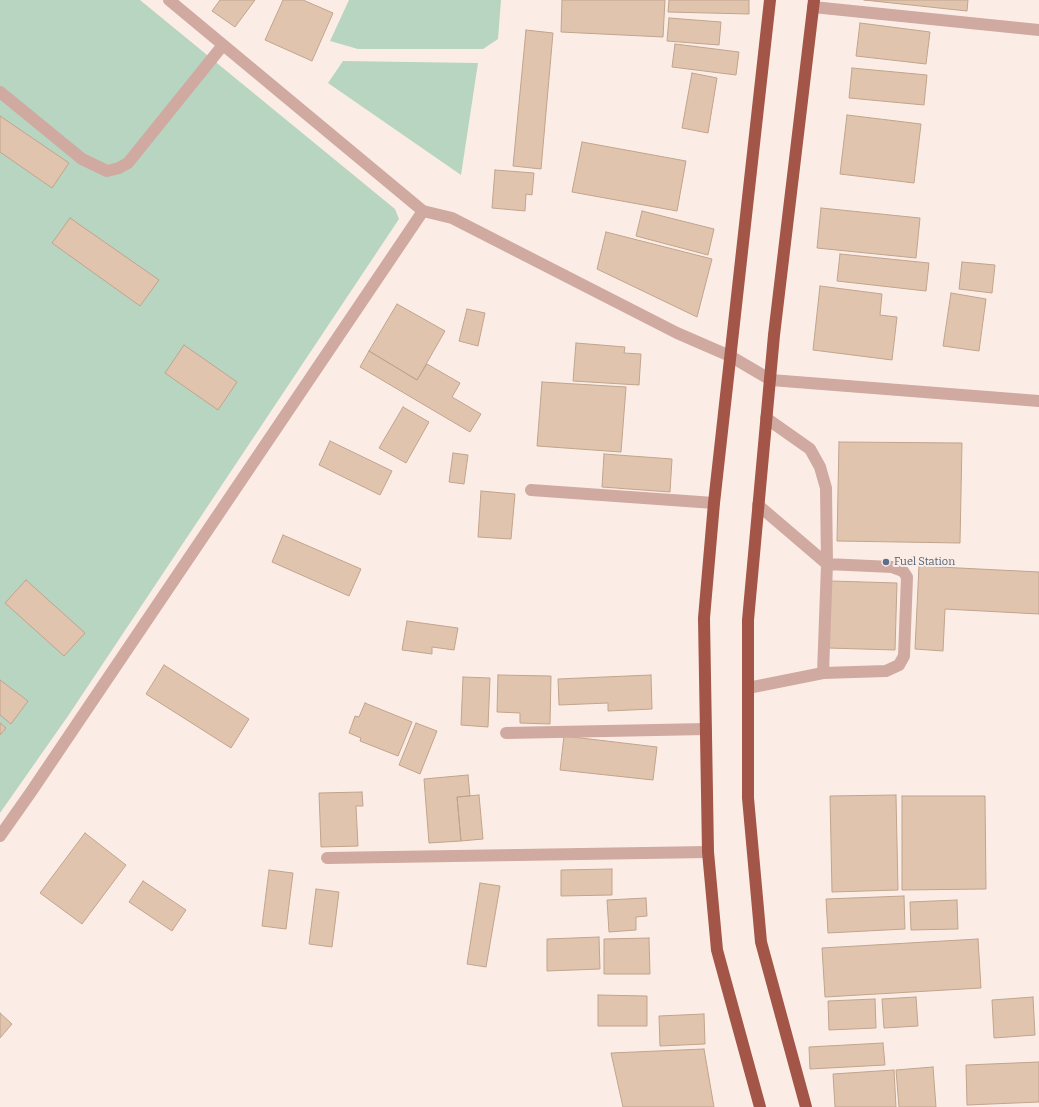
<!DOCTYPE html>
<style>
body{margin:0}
canvas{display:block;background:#fbede5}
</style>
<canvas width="1039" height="1107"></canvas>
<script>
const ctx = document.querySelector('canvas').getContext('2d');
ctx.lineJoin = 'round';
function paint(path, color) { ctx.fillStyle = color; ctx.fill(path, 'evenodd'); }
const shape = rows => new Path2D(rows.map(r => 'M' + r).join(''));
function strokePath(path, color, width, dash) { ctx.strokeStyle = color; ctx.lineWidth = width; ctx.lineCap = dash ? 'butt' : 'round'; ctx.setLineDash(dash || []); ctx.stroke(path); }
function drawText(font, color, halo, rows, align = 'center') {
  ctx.font = font + ' Bitter,serif'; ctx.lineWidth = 4; ctx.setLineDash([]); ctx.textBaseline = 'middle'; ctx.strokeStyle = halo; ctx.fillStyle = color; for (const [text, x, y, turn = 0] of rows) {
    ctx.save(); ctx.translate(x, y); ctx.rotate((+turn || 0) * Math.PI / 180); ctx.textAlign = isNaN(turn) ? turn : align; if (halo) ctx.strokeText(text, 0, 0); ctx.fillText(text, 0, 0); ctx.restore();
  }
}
const green = shape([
 [0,0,140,0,395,209,399,219,68,716,0,813],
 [349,0,501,0,498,39,483,49,358,49,330,41],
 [343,61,478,63,461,175,328,83]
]);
const building = shape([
 [220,0,255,0,235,27,212,11,220,0],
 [283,0,303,0,333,13,312,61,265,40,283,0],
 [562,0,665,0,663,37,561,32,562,0],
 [669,0,749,0,749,14,668,12,669,0],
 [864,0,968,0,967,11,864,0],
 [669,18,721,22,719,45,667,41,669,18],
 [860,23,930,32,926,64,856,56,860,23],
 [526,30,553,33,541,169,513,166,526,30],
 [675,44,739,52,736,75,672,67,675,44],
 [852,68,927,75,924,105,849,98,852,68],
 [692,73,717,78,708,133,682,128,692,73],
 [847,115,921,124,914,183,840,174,847,115],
 [0,116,69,163,52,188,0,152,0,116],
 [582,142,686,161,677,211,572,192,582,142],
 [495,170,534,173,532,195,526,194,525,211,492,208,495,170],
 [821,208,920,218,916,258,817,248,821,208],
 [642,211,714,229,708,255,636,236,642,211],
 [70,218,159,280,140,306,52,243,70,218],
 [606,232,712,259,697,317,597,269,606,232],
 [840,254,929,263,926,291,837,281,840,254],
 [962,262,995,265,992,293,959,289,962,262],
 [820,286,882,294,880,315,897,317,892,360,813,350,820,286],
 [951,293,986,299,979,351,943,346,951,293],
 [397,304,445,331,417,380,369,351,397,304],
 [467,309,485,313,478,346,459,341,467,309],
 [576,343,625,347,624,353,641,354,639,385,573,381,576,343],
 [184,345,237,382,218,410,165,373,184,345],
 [369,351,417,380,427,364,460,383,452,397,481,414,470,432,360,367,369,351],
 [542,382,626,387,621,452,537,446,542,382],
 [403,407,429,422,406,463,379,448,403,407],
 [330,441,392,471,380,495,319,465,330,441],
 [839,442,962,443,960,543,837,541,839,442],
 [453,453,468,455,464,484,449,482,453,453],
 [604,454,672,459,670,492,602,487,604,454],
 [481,491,515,494,511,539,478,537,481,491],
 [283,535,361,569,349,596,272,562,283,535],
 [919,566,1039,572,1039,614,945,609,943,651,915,649,919,566],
 [26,580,85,633,64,656,5,603,26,580],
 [831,581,897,583,895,650,828,648,831,581],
 [407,621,458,628,454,650,432,647,432,654,402,650,407,621],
 [164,665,249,719,231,748,146,694,164,665],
 [498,675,551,676,550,724,520,723,520,713,497,712,498,675],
 [651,675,652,709,608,711,608,703,559,705,558,679,651,675],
 [463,677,490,678,488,727,461,725,463,677],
 [0,680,28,701,11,724,0,715,0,680],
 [365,703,412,722,398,756,360,741,361,738,349,733,355,716,359,717,365,703],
 [0,723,6,728,0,735,0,723],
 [416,723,437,731,420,774,399,765,416,723],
 [564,736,657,747,653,780,560,770,564,736],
 [468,775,470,796,457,797,461,841,429,843,424,779,468,775],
 [362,792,363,806,356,806,358,846,321,847,319,793,362,792],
 [479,795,483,839,461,841,457,797,479,795],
 [896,795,898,890,832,892,830,796,896,795],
 [902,796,985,796,986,889,902,890,902,796],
 [85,833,126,865,82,924,40,893,85,833],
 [612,869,612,895,561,896,561,870,612,869],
 [269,870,293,873,286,929,262,926,269,870],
 [143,881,186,910,172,931,129,902,143,881],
 [480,883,500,886,486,967,467,964,480,883],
 [316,889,339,892,332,947,309,944,316,889],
 [904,896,905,929,828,933,826,899,904,896],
 [646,898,647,916,636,917,636,930,609,932,607,900,646,898],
 [957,900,958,929,911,930,910,902,957,900],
 [599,937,600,969,547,971,547,939,599,937],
 [649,938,650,974,604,974,604,939,649,938],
 [978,939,981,988,825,997,822,948,978,939],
 [598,995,647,996,647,1026,598,1026,598,995],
 [916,997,918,1026,884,1028,882,999,916,997],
 [1033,997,1035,1035,994,1038,992,1000,1033,997],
 [875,999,876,1028,829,1030,828,1001,875,999],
 [0,1013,12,1024,0,1038,0,1013],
 [704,1014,705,1044,660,1046,659,1016,704,1014],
 [883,1043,885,1065,810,1069,809,1047,883,1043],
 [704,1049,714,1107,623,1107,611,1053,704,1049],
 [1039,1062,1039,1102,967,1105,966,1065,1039,1062],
 [933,1067,936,1107,899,1107,896,1070,933,1067],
 [894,1070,896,1107,835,1107,833,1074,894,1070]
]);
const minor = shape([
 [169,0,423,211,452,218,677,333,730,356,771,380,1039,401],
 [813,7,1039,30],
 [0,92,82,159,107,171,119,168,128,163,223,45],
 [766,418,810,449,820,467,826,488,827,564,892,567,903,571,907,577,904,656,899,665,886,671,823,673],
 [531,490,714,503],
 [748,688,823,673,827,564,758,505],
 [506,733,706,729],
 [0,836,31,792,423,211],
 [327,858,708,852]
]);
const highway = shape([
 [760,1107,717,950,708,852,704,618,714,503,770,0],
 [806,1107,761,942,748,798,748,620,774,335,814,0]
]);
const markers = [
 [886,562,4,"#5c6f8a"]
];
const serviceNames = [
 ["Fuel Station",894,562]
];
paint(green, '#b7d5c0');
paint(building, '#e0c4ad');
strokePath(building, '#c1a48d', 1);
strokePath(minor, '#d0aaa1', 12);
strokePath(highway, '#a35647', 12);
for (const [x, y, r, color] of markers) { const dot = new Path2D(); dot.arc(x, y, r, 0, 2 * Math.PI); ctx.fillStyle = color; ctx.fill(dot); strokePath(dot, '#fbede5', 1.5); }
drawText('11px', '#4e5e75', '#fbede5', serviceNames, 'left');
</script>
